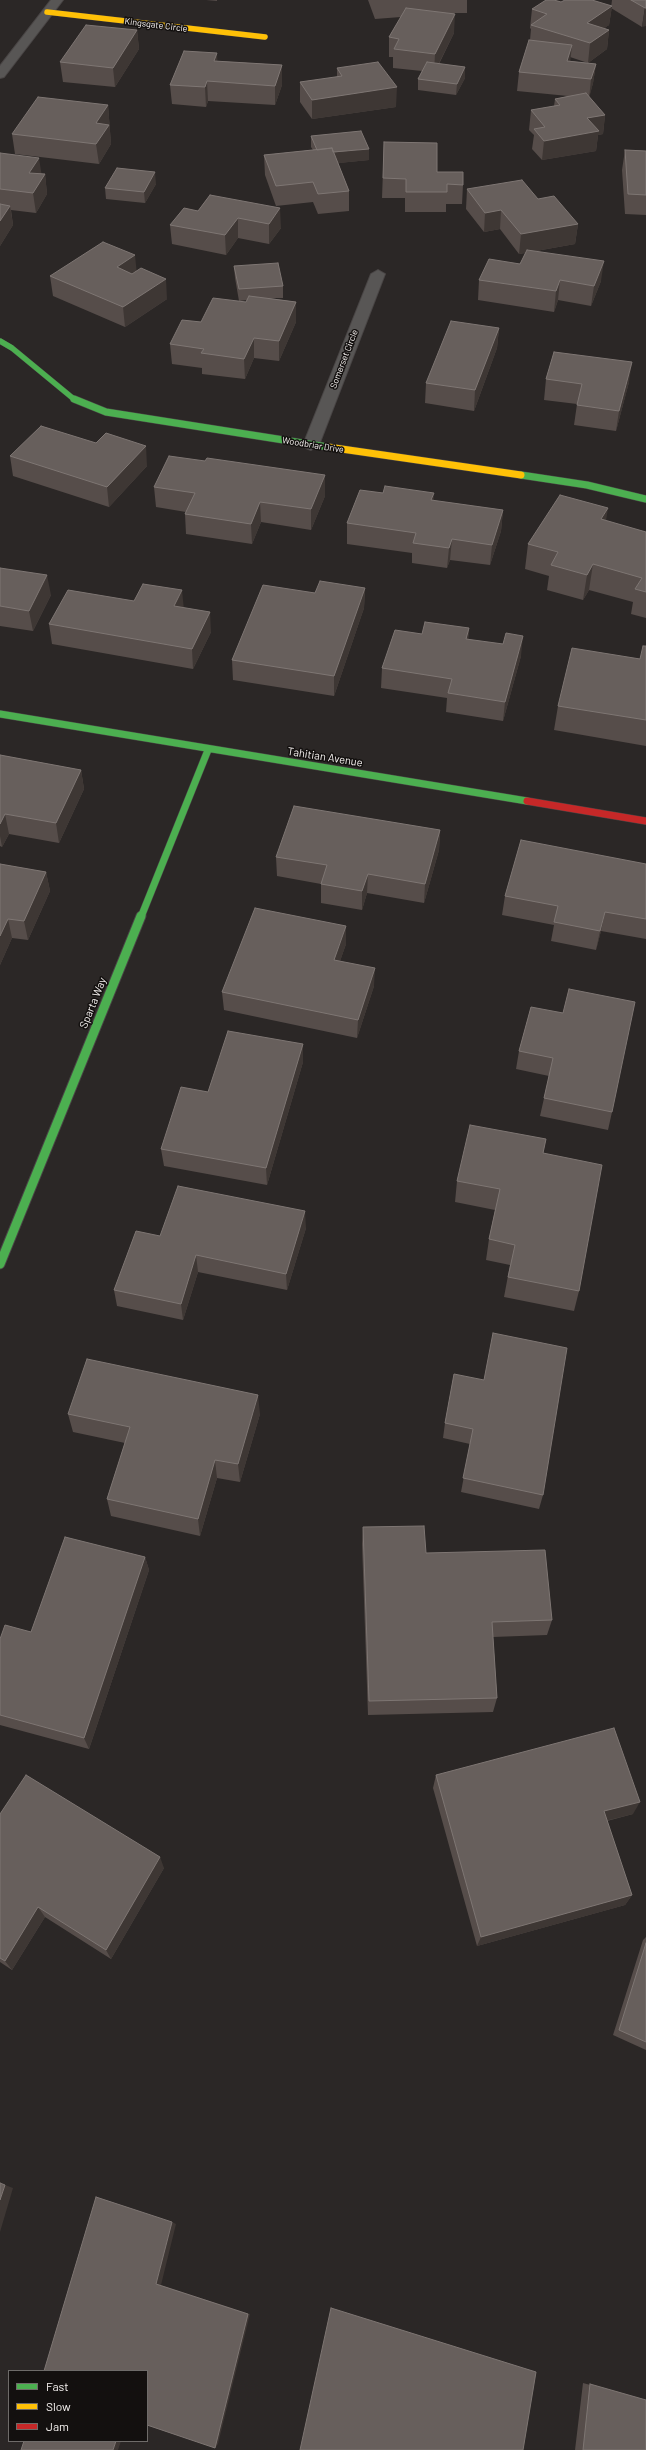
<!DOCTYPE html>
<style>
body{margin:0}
#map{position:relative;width:646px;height:2450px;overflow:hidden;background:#2b2726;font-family:Barlow,sans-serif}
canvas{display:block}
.legend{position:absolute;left:8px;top:2370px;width:140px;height:72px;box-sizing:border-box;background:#13100f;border:1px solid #6e6b69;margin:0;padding:5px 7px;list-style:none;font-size:12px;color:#f7f3f1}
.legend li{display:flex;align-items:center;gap:8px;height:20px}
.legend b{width:20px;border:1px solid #6e6b69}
</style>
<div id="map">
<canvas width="646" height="2450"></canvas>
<ul class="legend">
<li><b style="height:5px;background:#4caf50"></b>Fast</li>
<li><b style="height:5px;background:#ffc107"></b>Slow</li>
<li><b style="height:5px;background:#c62828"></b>Jam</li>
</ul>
</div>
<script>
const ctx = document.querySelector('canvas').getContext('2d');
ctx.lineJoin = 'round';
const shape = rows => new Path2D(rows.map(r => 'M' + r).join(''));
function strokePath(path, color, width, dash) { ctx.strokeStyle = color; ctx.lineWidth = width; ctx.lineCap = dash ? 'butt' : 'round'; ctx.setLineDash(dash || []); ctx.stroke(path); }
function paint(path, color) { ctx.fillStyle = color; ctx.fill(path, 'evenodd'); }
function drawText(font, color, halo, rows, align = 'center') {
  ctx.font = font + ' Barlow,sans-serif'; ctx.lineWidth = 3; ctx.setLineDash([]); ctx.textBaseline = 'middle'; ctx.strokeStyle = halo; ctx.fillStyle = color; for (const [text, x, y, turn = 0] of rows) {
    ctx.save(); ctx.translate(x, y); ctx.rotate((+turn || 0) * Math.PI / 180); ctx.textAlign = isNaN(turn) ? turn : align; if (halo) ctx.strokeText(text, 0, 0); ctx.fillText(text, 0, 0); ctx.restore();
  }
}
const street = shape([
 [51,0,63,0,4,77,0,78,0,66,51,0],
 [378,270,385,274,319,445,311,450,306,448,303,445,371,274,378,270]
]);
const fastFar2 = shape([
 [0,341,12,348,75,400]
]);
const fastFar1 = shape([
 [74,399,106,412,328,447],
 [521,475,587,485,646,499],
 [0,714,527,801],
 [141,917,208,750]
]);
const fast = shape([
 [0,1264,141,916]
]);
const slowFar1 = shape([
 [47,12,265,37]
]);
const slow = shape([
 [328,447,521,475]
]);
const jam = shape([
 [527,801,646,821]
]);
const wall = shape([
 [206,0,217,0,217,1],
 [368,0,467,0,467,13,454,13,454,33,439,64,465,67,465,78,456,95,418,90,418,79,422,71,393,68,393,57,389,57,389,37,401,17,375,19],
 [612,0,646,0,642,27,611,8],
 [561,2,612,6,609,25,604,28,609,30,607,49,588,63,570,57,570,61,596,64,593,83,589,97,605,115,603,134,598,135,596,151,542,160,532,149,534,135,529,130,531,110,554,106,555,99,568,96,517,91,519,72,530,40,531,29,530,28,532,9],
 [137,30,139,49,115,87,63,82,60,62],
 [217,53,217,61,282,65,282,85,275,105,208,101,206,107,172,104,170,85],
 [337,68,396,107,312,119,300,102,300,82,337,77],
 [108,105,111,144,99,164,15,154,12,134],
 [311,136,369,160,338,163,349,191,349,211,318,214,313,202,276,206,265,175,264,155,313,150,311,147],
 [384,142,437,172,463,185,462,204,446,204,446,212,405,212,405,198,382,198],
 [625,150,646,151,646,215,625,214,622,170],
 [0,153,41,174,45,174,47,194,36,213,11,210,13,225,0,246],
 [156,184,145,203,106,199,105,188],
 [467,189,538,199,578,224,575,244,536,251,601,281,591,306,558,300,554,312,478,300,479,280,520,264,525,253,519,254,500,229,484,232,466,209],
 [210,195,281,228,269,244,238,238,226,255,172,244,170,225,198,211],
 [234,266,283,286,283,298,270,298,296,302,296,322,279,361,254,358,245,379,202,374,202,368,172,364,170,344,201,322,246,302,247,300,239,301,235,278],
 [136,271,167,299,125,327,53,296,50,276],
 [499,328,497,348,474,411,425,403,426,383],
 [546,379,629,382,616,431,574,425,577,404,544,400],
 [10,456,147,466,109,507,13,476],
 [154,487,325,496,311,530,261,522,252,544,186,534,185,514,186,512,156,507],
 [434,501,503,510,501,531,490,565,450,560,447,568,412,563,412,553,347,544,347,523],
 [606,521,646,532,646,618,631,614,633,602,589,590,583,600,547,590,549,576,525,569,528,544],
 [0,568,51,595,33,631,0,626],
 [365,588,364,608,334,696,233,680,232,660,315,593],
 [134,601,184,608,211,632,193,669,52,644,49,624],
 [469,628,468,639,521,656,503,721,446,712,447,698,381,688,382,668,422,634],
 [646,646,646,746,554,730,558,706,640,659],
 [0,755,81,770,84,789,59,843,9,834,2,847,0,846],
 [440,830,439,850,424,903,367,893,362,910,321,903,321,884,277,876,276,857],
 [0,864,46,872,50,891,28,940,12,938,0,965],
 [646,864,646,939,601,931,596,950,551,941,554,925,502,915,505,896],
 [346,944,340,961,374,986,357,1038,224,1010,222,992],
 [531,1007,612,1112,608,1130,540,1116,549,1076,516,1069,519,1051],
 [303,1044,303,1062,267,1185,164,1166,161,1149],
 [546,1139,543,1153,579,1291,574,1311,504,1297,510,1265,486,1260,489,1239,495,1210,455,1202,457,1181],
 [306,1228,287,1290,198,1272,183,1320,117,1306,114,1290,160,1236],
 [454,1374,543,1495,539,1509,461,1492,470,1444,443,1438,445,1423],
 [68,1414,260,1414,240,1482,217,1478,200,1536,111,1516,107,1499,125,1443,73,1432],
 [363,1527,426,1553,552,1620,547,1635,493,1637,497,1698,493,1712,368,1715,362,1544],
 [145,1557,149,1570,89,1749,0,1725,0,1639,31,1632],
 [436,1775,633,1814,607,1821,632,1895,625,1905,477,1946,433,1788],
 [0,1814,164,1868,111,1959,45,1917,12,1970,0,1962],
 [646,1937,646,2050,613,2035,643,1940],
 [583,2383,646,2400,646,2450,575,2450]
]);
const shadedWall = shape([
 [612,6,609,25,585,42,587,23],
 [645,8,646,8,646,26,642,27],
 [455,14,454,33,434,73,435,54],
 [137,30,139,49,115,87,113,68],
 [609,30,607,49,588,63,590,43],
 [572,45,570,64,567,61],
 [217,53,218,73,214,61],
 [596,64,593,83,589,99,591,79],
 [282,65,282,85,275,105,275,86],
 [465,67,465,78,456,95,457,84],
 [207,81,208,101,206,107,205,87],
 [397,87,396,107,312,119,312,100],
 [108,105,111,144,99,164,96,144,96,123],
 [605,115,603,134,598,135,596,151,542,160,544,141,587,118],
 [369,149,369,160,319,165,319,154],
 [39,158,42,177,29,173],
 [155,172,156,184,145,203,144,192],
 [45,174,47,194,36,213,33,193],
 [10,206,13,225,0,246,0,221],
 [280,208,281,228,269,244,269,224],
 [501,210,500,229,484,232,485,213],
 [238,218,238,238,226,255,225,235],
 [578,224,575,244,519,254,521,234],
 [135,255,137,275,119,287,117,267],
 [604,261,601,281,591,306,594,286],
 [166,279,167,299,125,327,123,307],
 [560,280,558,300,554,312,556,291],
 [296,302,296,322,279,361,279,341],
 [499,328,497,348,474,411,475,390],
 [254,338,254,358,245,379,244,359],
 [632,362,629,382,616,431,619,411],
 [146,446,147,466,109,507,107,487],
 [325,475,325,496,311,530,311,509],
 [434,493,433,513,431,500],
 [260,502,261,522,252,544,251,524],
 [608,508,604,534,601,519],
 [503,510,501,531,490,565,492,545],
 [452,539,450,560,447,568,449,548],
 [593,564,589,590,583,600,587,575],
 [47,575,51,595,33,631,29,611],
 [365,588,364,608,334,696,334,676],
 [182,590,184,610,174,606],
 [210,612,211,632,193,669,192,649],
 [469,628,468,648,466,639],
 [523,636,521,656,503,721,505,702],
 [81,770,84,789,59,843,56,823],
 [5,814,9,834,2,847,0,836,0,824],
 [440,830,439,850,424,903,425,884],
 [46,872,50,891,28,940,24,921],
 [368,874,367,893,362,910,362,891],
 [605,912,601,931,596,950,600,931],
 [8,919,12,938,0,965,0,936],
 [346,926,346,944,334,978,334,960],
 [375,968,374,986,357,1038,358,1020],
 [303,1044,303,1062,267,1185,266,1168],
 [305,1211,306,1228,287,1290,286,1274],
 [196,1255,198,1272,183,1320,181,1304],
 [258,1395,260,1414,240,1482,238,1464],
 [215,1460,217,1478,200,1536,198,1519],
 [145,1557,149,1570,89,1749,84,1738],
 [640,1802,633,1814,597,1823,604,1811],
 [160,1857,164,1868,111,1959,106,1950],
 [632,1895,625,1905,477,1946,481,1937],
 [38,1907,45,1917,12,1970,5,1961],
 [5,2185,13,2188,0,2232,0,2200],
 [172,2222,176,2224,161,2285,250,2314,218,2444,215,2448,156,2284],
 [116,2441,121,2441,118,2450,113,2450]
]);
const building = shape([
 [546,0,554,0,561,2,565,0,592,0,612,6,587,23,609,30,590,43,531,25,547,14,532,9,546,0],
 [631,0,646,0,646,8,645,8,631,0],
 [406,8,455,14,435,54,394,49,399,39,389,37,406,8],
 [86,25,137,30,113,68,60,62,86,25],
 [529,40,572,45,567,61,596,64,591,79,519,72,529,40],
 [184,51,217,53,214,61,282,65,275,86,207,81,205,87,170,85,184,51],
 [378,62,397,87,312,100,300,82,342,76,337,68,378,62],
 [427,62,465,67,457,84,418,79,427,62],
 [586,93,605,115,587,118,599,131,544,141,534,129,545,127,531,110,560,105,555,99,586,93],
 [38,97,108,105,96,123,109,125,96,144,12,134,38,97],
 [361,131,369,149,333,152,332,148,317,150,311,136,361,131],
 [384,142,437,143,437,172,463,172,463,185,447,184,447,192,406,192,406,179,383,178,384,142],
 [332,148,349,191,318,194,313,182,276,186,264,155,332,148],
 [625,150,646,151,646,195,628,194,625,150],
 [0,153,39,158,29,173,45,174,33,193,0,189,0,153],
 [117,168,155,172,144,192,105,188,117,168],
 [522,180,538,199,554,196,578,224,521,234,501,210,485,213,467,189,522,180],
 [210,195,280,208,269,224,238,218,225,235,170,225,184,208,198,211,210,195],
 [0,204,10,206,0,221,0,204],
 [103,242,135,255,117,267,132,274,141,268,166,279,123,307,50,276,103,242],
 [527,250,604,261,594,286,560,280,556,291,479,280,489,259,520,264,527,250],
 [278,263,283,286,239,289,234,266,278,263],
 [249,296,296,302,279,341,254,338,244,359,201,353,204,349,170,344,182,320,201,322,213,298,246,302,249,296],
 [451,321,499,328,475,390,426,383,451,321],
 [554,352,632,362,619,411,577,405,582,384,546,379,554,352],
 [41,426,96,443,106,433,146,446,107,487,10,456,41,426],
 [169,456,205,461,207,458,325,475,311,509,260,502,251,524,185,514,195,493,154,487,169,456],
 [385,486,434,493,431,500,503,510,492,545,452,539,449,548,413,543,416,533,347,523,360,490,383,493,385,486],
 [560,495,608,508,601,519,646,532,646,592,635,589,642,578,593,564,587,575,551,565,558,552,528,544,560,495],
 [0,568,47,575,29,611,0,606,0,568],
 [320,581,365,588,334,676,232,660,263,585,315,593,320,581],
 [143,584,182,590,174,606,210,612,192,649,49,624,68,590,134,601,143,584],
 [425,622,469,628,466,639,503,644,506,633,523,636,505,702,448,693,452,679,382,668,395,630,422,634,425,622],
 [643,646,646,646,646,720,558,706,572,648,640,659,643,646],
 [0,755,81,770,56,823,5,814,0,824,0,755],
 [294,806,440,830,425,884,368,874,362,891,321,884,327,865,276,857,294,806],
 [521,840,646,864,646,919,605,912,600,931,554,922,558,906,505,896,521,840],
 [0,864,46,872,24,921,8,919,0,936,0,864],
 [255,908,346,926,334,960,375,968,358,1020,222,992,255,908],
 [569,989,635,1002,612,1112,544,1098,553,1058,519,1051,531,1007,563,1013,569,989],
 [228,1031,303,1044,266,1168,161,1149,181,1087,208,1092,228,1031],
 [470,1125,546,1139,543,1153,602,1165,579,1291,508,1277,515,1245,489,1239,500,1189,457,1181,470,1125],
 [178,1186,305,1211,286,1274,196,1255,181,1304,114,1290,136,1231,160,1236,178,1186],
 [493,1333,567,1348,543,1495,463,1478,473,1429,445,1423,454,1374,484,1380,493,1333],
 [87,1359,258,1395,238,1464,215,1460,198,1519,107,1499,130,1427,68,1414,87,1359],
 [424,1526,426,1553,545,1550,552,1620,492,1622,497,1698,369,1701,363,1527,424,1526],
 [65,1537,145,1557,84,1738,0,1715,0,1639,5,1625,31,1632,65,1537],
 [614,1728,640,1802,604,1811,632,1895,481,1937,436,1775,614,1728],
 [26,1775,160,1857,106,1950,38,1907,5,1961,0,1958,0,1814,26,1775],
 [646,1943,646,2042,619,2030,646,1943],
 [0,2183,5,2185,0,2200,0,2183],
 [96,2197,172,2222,156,2284,248,2314,215,2448,147,2425,147,2371,44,2371,96,2197],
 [331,2308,536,2372,523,2450,300,2450,331,2308],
 [590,2384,646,2400,646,2450,583,2450,590,2384],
 [24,2441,116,2441,113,2450,21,2450,24,2441]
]);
const farStreetnames = [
 ["Kingsgate Circle",156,25,7],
 ["Somerset Circle",344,359,-69],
 ["Woodbriar Drive",313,445,9]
];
const streetNames = [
 ["Tahitian Avenue",325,757,9],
 ["Sparta Way",93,1003,-68]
];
strokePath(street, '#494545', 2);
strokePath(fastFar2, '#494545', 6);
strokePath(fastFar1, '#494545', 8);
strokePath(fast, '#494545', 11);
strokePath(slowFar1, '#494545', 6);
strokePath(slow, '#494545', 8);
strokePath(jam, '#494545', 8);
paint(street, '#585655');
strokePath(fastFar2, '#4caf50', 5.5);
strokePath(fastFar1, '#4caf50', 7);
strokePath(fast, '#4caf50', 9);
strokePath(slowFar1, '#ffc107', 5.5);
strokePath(slow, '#ffc107', 7);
strokePath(jam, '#c62828', 7);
paint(wall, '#564d4a');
paint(shadedWall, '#3e3734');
paint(building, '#675f5c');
strokePath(building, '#7e7673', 1);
drawText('9px', '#f7f3f1', '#13100f', farStreetnames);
drawText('11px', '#f7f3f1', '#13100f', streetNames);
</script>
